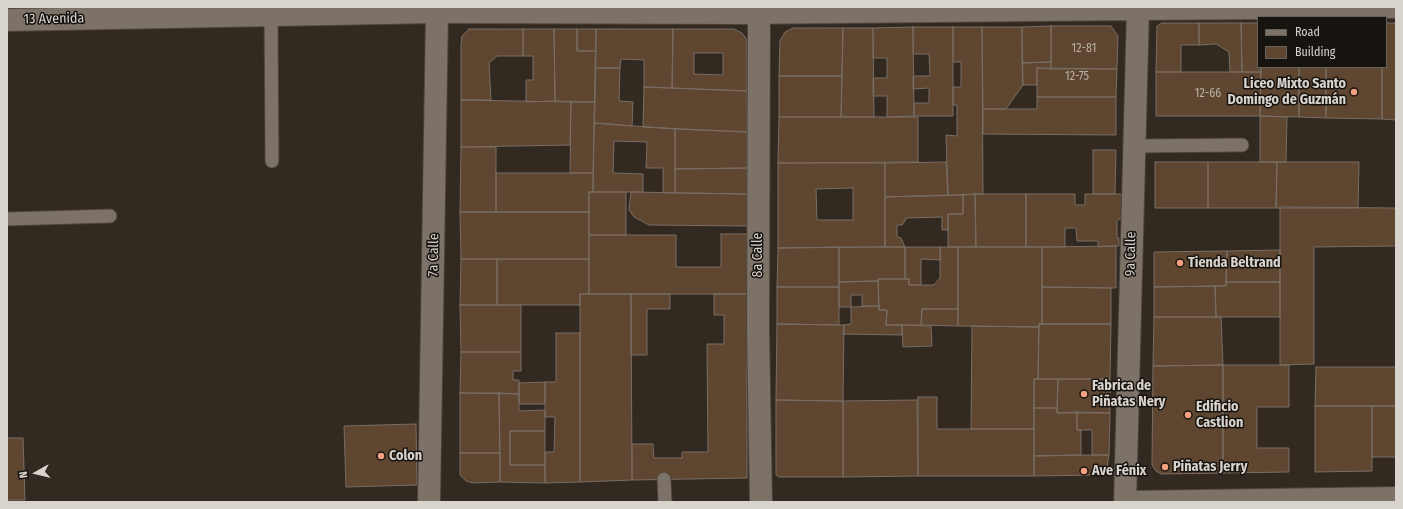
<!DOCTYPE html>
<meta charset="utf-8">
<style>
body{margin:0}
#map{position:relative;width:1403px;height:509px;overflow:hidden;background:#322921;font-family:"Fira Sans Condensed",sans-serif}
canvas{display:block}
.frame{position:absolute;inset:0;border:8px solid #d9d3ce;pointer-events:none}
.legend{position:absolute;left:1257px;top:16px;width:130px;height:52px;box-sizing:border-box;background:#17130f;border:1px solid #65605b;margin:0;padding:5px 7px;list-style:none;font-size:12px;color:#d9d3ce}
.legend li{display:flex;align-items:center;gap:8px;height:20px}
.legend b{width:20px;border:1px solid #65605b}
.north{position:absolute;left:16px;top:453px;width:40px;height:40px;-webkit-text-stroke:3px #17130f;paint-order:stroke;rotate:262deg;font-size:11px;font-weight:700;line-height:16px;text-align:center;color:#d9d3ce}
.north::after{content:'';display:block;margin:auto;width:14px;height:18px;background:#d9d3ce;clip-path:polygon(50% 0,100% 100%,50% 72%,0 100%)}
</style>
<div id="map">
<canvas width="1403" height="509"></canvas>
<div class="frame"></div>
<ul class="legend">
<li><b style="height:5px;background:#7c7268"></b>Road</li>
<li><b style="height:11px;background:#5e4630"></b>Building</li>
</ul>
<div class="north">N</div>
</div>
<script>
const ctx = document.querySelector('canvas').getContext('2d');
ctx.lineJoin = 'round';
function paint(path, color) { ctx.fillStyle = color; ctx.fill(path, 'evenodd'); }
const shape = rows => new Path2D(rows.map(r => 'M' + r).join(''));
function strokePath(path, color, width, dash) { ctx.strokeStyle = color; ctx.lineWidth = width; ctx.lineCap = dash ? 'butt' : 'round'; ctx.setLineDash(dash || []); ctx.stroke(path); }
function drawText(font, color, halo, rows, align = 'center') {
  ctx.font = font + ' "Fira Sans Condensed",sans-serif'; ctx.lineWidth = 3; ctx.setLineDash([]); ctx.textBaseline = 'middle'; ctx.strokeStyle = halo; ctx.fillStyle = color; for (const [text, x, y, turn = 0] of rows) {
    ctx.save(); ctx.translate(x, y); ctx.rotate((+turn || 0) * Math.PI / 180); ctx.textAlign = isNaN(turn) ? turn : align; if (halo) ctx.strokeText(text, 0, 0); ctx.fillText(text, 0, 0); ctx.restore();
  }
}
const building = shape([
 [1162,23,1199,23,1199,45,1181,45,1181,72,1156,72,1157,26,1162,23],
 [1199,23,1241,23,1242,72,1230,72,1229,52,1216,44,1199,45,1199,23],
 [1241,23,1258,23,1258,67,1261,67,1261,72,1242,72,1241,23],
 [1386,23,1396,23,1396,120,1382,119,1382,67,1386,67,1386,23],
 [1051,26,1111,26,1118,36,1117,69,1051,69,1051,26],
 [1051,26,1051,62,1022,63,1022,27,1051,26],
 [913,27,953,27,953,116,914,116,914,103,929,103,929,88,913,89,913,76,930,76,929,54,913,54,913,27],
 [913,27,914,116,887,117,887,96,873,96,873,78,887,78,887,58,873,58,873,28,913,27],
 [953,27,982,27,983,194,948,195,946,135,957,136,957,105,953,105,953,87,961,87,961,62,953,62,953,27],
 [982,27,1022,27,1023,85,1006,109,983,109,982,27],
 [793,28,843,28,842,76,779,76,780,41,785,32,793,28],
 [843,28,873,28,874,117,841,117,843,28],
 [469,29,523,29,523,56,497,56,489,63,491,100,461,100,461,45,462,36,469,29],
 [523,29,554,29,555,101,526,102,526,80,533,80,533,56,523,56,523,29],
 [554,29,577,29,577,51,596,51,595,102,555,101,554,29],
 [577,29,596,29,596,51,577,51,577,29],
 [596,29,673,29,672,88,644,87,644,60,621,59,620,68,595,68,596,29],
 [673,29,734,29,742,33,747,40,747,91,672,88,673,29],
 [694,53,723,53,723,75,694,74,694,53],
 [1051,62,1051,69,1037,68,1037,85,1023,85,1022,63,1051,62],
 [1261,67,1299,67,1299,117,1260,116,1261,67],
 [1299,67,1326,67,1326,118,1299,117,1299,67],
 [1326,67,1382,67,1382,119,1326,118,1326,67],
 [595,68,620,68,619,101,633,102,632,126,594,123,595,68],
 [1037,68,1117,69,1116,97,1037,97,1037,68],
 [1156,72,1261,72,1260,116,1156,116,1156,72],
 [779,76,842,76,841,117,779,117,779,76],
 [644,87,747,91,747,132,643,127,644,87],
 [1037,97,1116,97,1116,135,983,134,983,109,1037,109,1037,97],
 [461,100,571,102,570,145,461,147,461,100],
 [571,102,595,102,593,173,570,173,571,102],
 [1260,116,1287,117,1286,162,1260,162,1260,116],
 [779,117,918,117,918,162,778,163,779,117],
 [594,123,675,129,675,193,663,193,663,168,646,168,647,142,614,141,613,173,643,174,643,192,593,192,594,123],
 [675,129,747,132,747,168,675,169,675,129],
 [461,147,496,147,496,212,460,212,461,147],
 [1093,150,1116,150,1115,194,1093,194,1093,150],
 [946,162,948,195,885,197,885,163,946,162],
 [1155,162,1208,162,1208,208,1155,208,1155,162],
 [1208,162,1277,162,1276,208,1208,208,1208,162],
 [1277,162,1359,162,1358,208,1276,208,1277,162],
 [778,163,885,163,885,247,778,248,778,163],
 [853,188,853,220,817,220,816,189,853,188],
 [747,168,747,194,675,193,675,169,747,168],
 [496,173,593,173,593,192,589,192,589,212,496,212,496,173],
 [589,192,626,192,626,235,589,235,589,192],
 [631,192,747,194,747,226,649,225,634,217,629,210,631,192],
 [975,194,976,247,948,247,948,214,963,214,963,195,975,194],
 [975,194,1026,194,1026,247,976,247,975,194],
 [1026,194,1075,194,1075,205,1085,205,1085,194,1122,194,1122,214,1121,218,1117,221,1117,238,1119,238,1119,246,1098,247,1098,241,1077,241,1076,228,1065,228,1065,247,1026,247,1026,194],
 [963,195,963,214,948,214,948,230,942,230,942,217,906,218,905,221,902,225,897,225,897,237,901,238,905,247,885,247,885,197,963,195],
 [1280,207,1396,208,1396,246,1314,247,1314,364,1280,365,1280,207],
 [460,212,589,212,589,259,461,259,460,212],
 [721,234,747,234,747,294,589,294,589,235,676,235,676,267,721,267,721,234],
 [1116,246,1116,288,1042,287,1042,247,1116,246],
 [839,247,905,247,905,279,878,279,878,281,839,282,839,247],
 [839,247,839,287,777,287,778,248,839,247],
 [905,247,940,247,941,260,921,259,921,285,909,285,909,279,905,279,905,247],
 [940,247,958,247,958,309,922,309,921,325,886,325,887,310,879,310,878,279,909,279,909,285,934,285,940,278,940,247],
 [958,247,1042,247,1042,324,1039,324,1039,327,958,326,958,247],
 [1280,250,1280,282,1226,282,1227,251,1280,250],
 [1227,251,1226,286,1154,287,1154,252,1227,251],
 [461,259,497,259,497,305,460,305,461,259],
 [497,259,589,259,589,294,580,294,580,305,497,305,497,259],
 [878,281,879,306,862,306,862,295,851,295,851,307,839,307,839,282,878,281],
 [1226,282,1280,282,1280,317,1216,317,1215,286,1226,286,1226,282],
 [1215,286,1216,317,1154,317,1154,287,1215,286],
 [777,287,839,287,839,325,777,324,777,287],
 [1042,287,1111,288,1111,324,1042,324,1042,287],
 [580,294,631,294,632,480,580,482,580,294],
 [631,294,670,294,670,309,647,309,647,355,631,355,631,294],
 [714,294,747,294,747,478,632,480,632,444,653,444,654,458,682,458,682,452,708,452,707,344,724,344,724,315,714,315,714,294],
 [460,305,521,305,521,352,461,352,460,305],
 [879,306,879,310,887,310,886,325,902,325,902,335,843,334,844,325,851,324,851,307,879,306],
 [922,309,958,309,958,326,921,325,922,309],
 [1154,317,1221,317,1223,365,1153,366,1154,317],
 [777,324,844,325,843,401,776,400,777,324],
 [1039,324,1111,324,1110,379,1038,379,1039,324],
 [902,325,931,326,932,346,903,347,902,325],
 [972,326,1039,327,1038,379,1034,379,1034,429,971,429,972,326],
 [556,333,580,333,580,482,545,483,545,452,554,452,555,417,545,417,545,382,556,382,556,333],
 [461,352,521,352,521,371,513,371,513,380,519,380,519,394,460,393,461,352],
 [1223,365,1223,473,1161,474,1156,471,1152,465,1153,366,1223,365],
 [1223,365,1289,365,1289,407,1257,407,1257,448,1289,448,1289,472,1223,473,1223,365],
 [1316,367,1396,367,1396,406,1315,406,1316,367],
 [1034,379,1058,379,1057,408,1034,408,1034,379],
 [1058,379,1110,379,1110,413,1057,413,1058,379],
 [545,382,545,404,519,404,519,383,545,382],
 [460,393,499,393,500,453,460,453,460,393],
 [499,393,519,394,519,411,545,410,545,431,510,431,510,465,545,465,545,483,500,482,499,393],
 [918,397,937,397,937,429,1034,429,1034,476,918,476,918,397],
 [776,400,843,401,843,477,779,477,776,475,776,400],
 [917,400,918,476,843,477,843,401,917,400],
 [1315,406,1372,406,1372,471,1315,472,1315,406],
 [1372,406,1396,406,1396,457,1372,457,1372,406],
 [1034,408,1057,408,1057,413,1077,412,1077,430,1081,430,1081,455,1034,456,1034,408],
 [1077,412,1110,413,1109,455,1092,455,1092,430,1077,430,1077,412],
 [416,424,417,485,346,487,344,426,416,424],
 [510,431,545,431,545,465,510,465,510,431],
 [7,438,23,438,25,500,7,500,7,438],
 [460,453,500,453,500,482,473,483,466,481,460,475,460,453],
 [1081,455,1109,455,1107,468,1094,475,1034,476,1034,456,1081,455]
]);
const service = shape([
 [271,16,272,161],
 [1134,146,1242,145],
 [7,219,110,216],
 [664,479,665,502]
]);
const minor = shape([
 [1138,9,1396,7],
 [7,20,437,12,429,502]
]);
const tertiary = shape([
 [1129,502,1396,498]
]);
const secondary = shape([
 [437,7,437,12,744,13,1138,9,1125,502],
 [759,7,758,328,761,502]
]);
const markers = [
 [1354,92,4,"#f3a081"],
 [1180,263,4,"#f3a081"],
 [1084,394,4,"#f3a081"],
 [1188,415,4,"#f3a081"],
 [381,456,4,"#f3a081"],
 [1165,467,4,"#f3a081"],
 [1084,471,4,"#f3a081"]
];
const numberNames = [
 ["12-81",1084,49],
 ["12-75",1077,77],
 ["12-66",1208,94]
];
const streetNames = [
 ["13 Avenida",54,19,-1],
 ["9a Calle",1131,254,-89],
 ["7a Calle",434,255,-89],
 ["8a Calle",758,255,-90]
];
const poiNames = [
 ["Liceo Mixto Santo",1346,84,"right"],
 ["Domingo de Guzmán",1346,100,"right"],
 ["Tienda Beltrand",1188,263],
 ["Fabrica de",1092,386],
 ["Piñatas Nery",1092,402],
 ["Edificio",1196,407],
 ["Castlion",1196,423],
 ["Colon",389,456],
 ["Piñatas Jerry",1173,467],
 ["Ave Fénix",1092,471]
];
paint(building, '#5e4630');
strokePath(building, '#796e65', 1);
strokePath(service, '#4c443d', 15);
strokePath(minor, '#4c443d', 24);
strokePath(tertiary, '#4c443d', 24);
strokePath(secondary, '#4c443d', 24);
strokePath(service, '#7c7268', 13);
strokePath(minor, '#7c7268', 22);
strokePath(tertiary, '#7c7268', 22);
strokePath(secondary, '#7c7268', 22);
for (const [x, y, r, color] of markers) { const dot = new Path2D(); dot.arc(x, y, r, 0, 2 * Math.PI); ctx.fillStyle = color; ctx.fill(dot); strokePath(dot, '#17130f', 1.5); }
drawText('12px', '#bab0a6', null, numberNames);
drawText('14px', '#d9d3ce', '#17130f', streetNames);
drawText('bold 14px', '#d9d3ce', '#17130f', poiNames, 'left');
</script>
